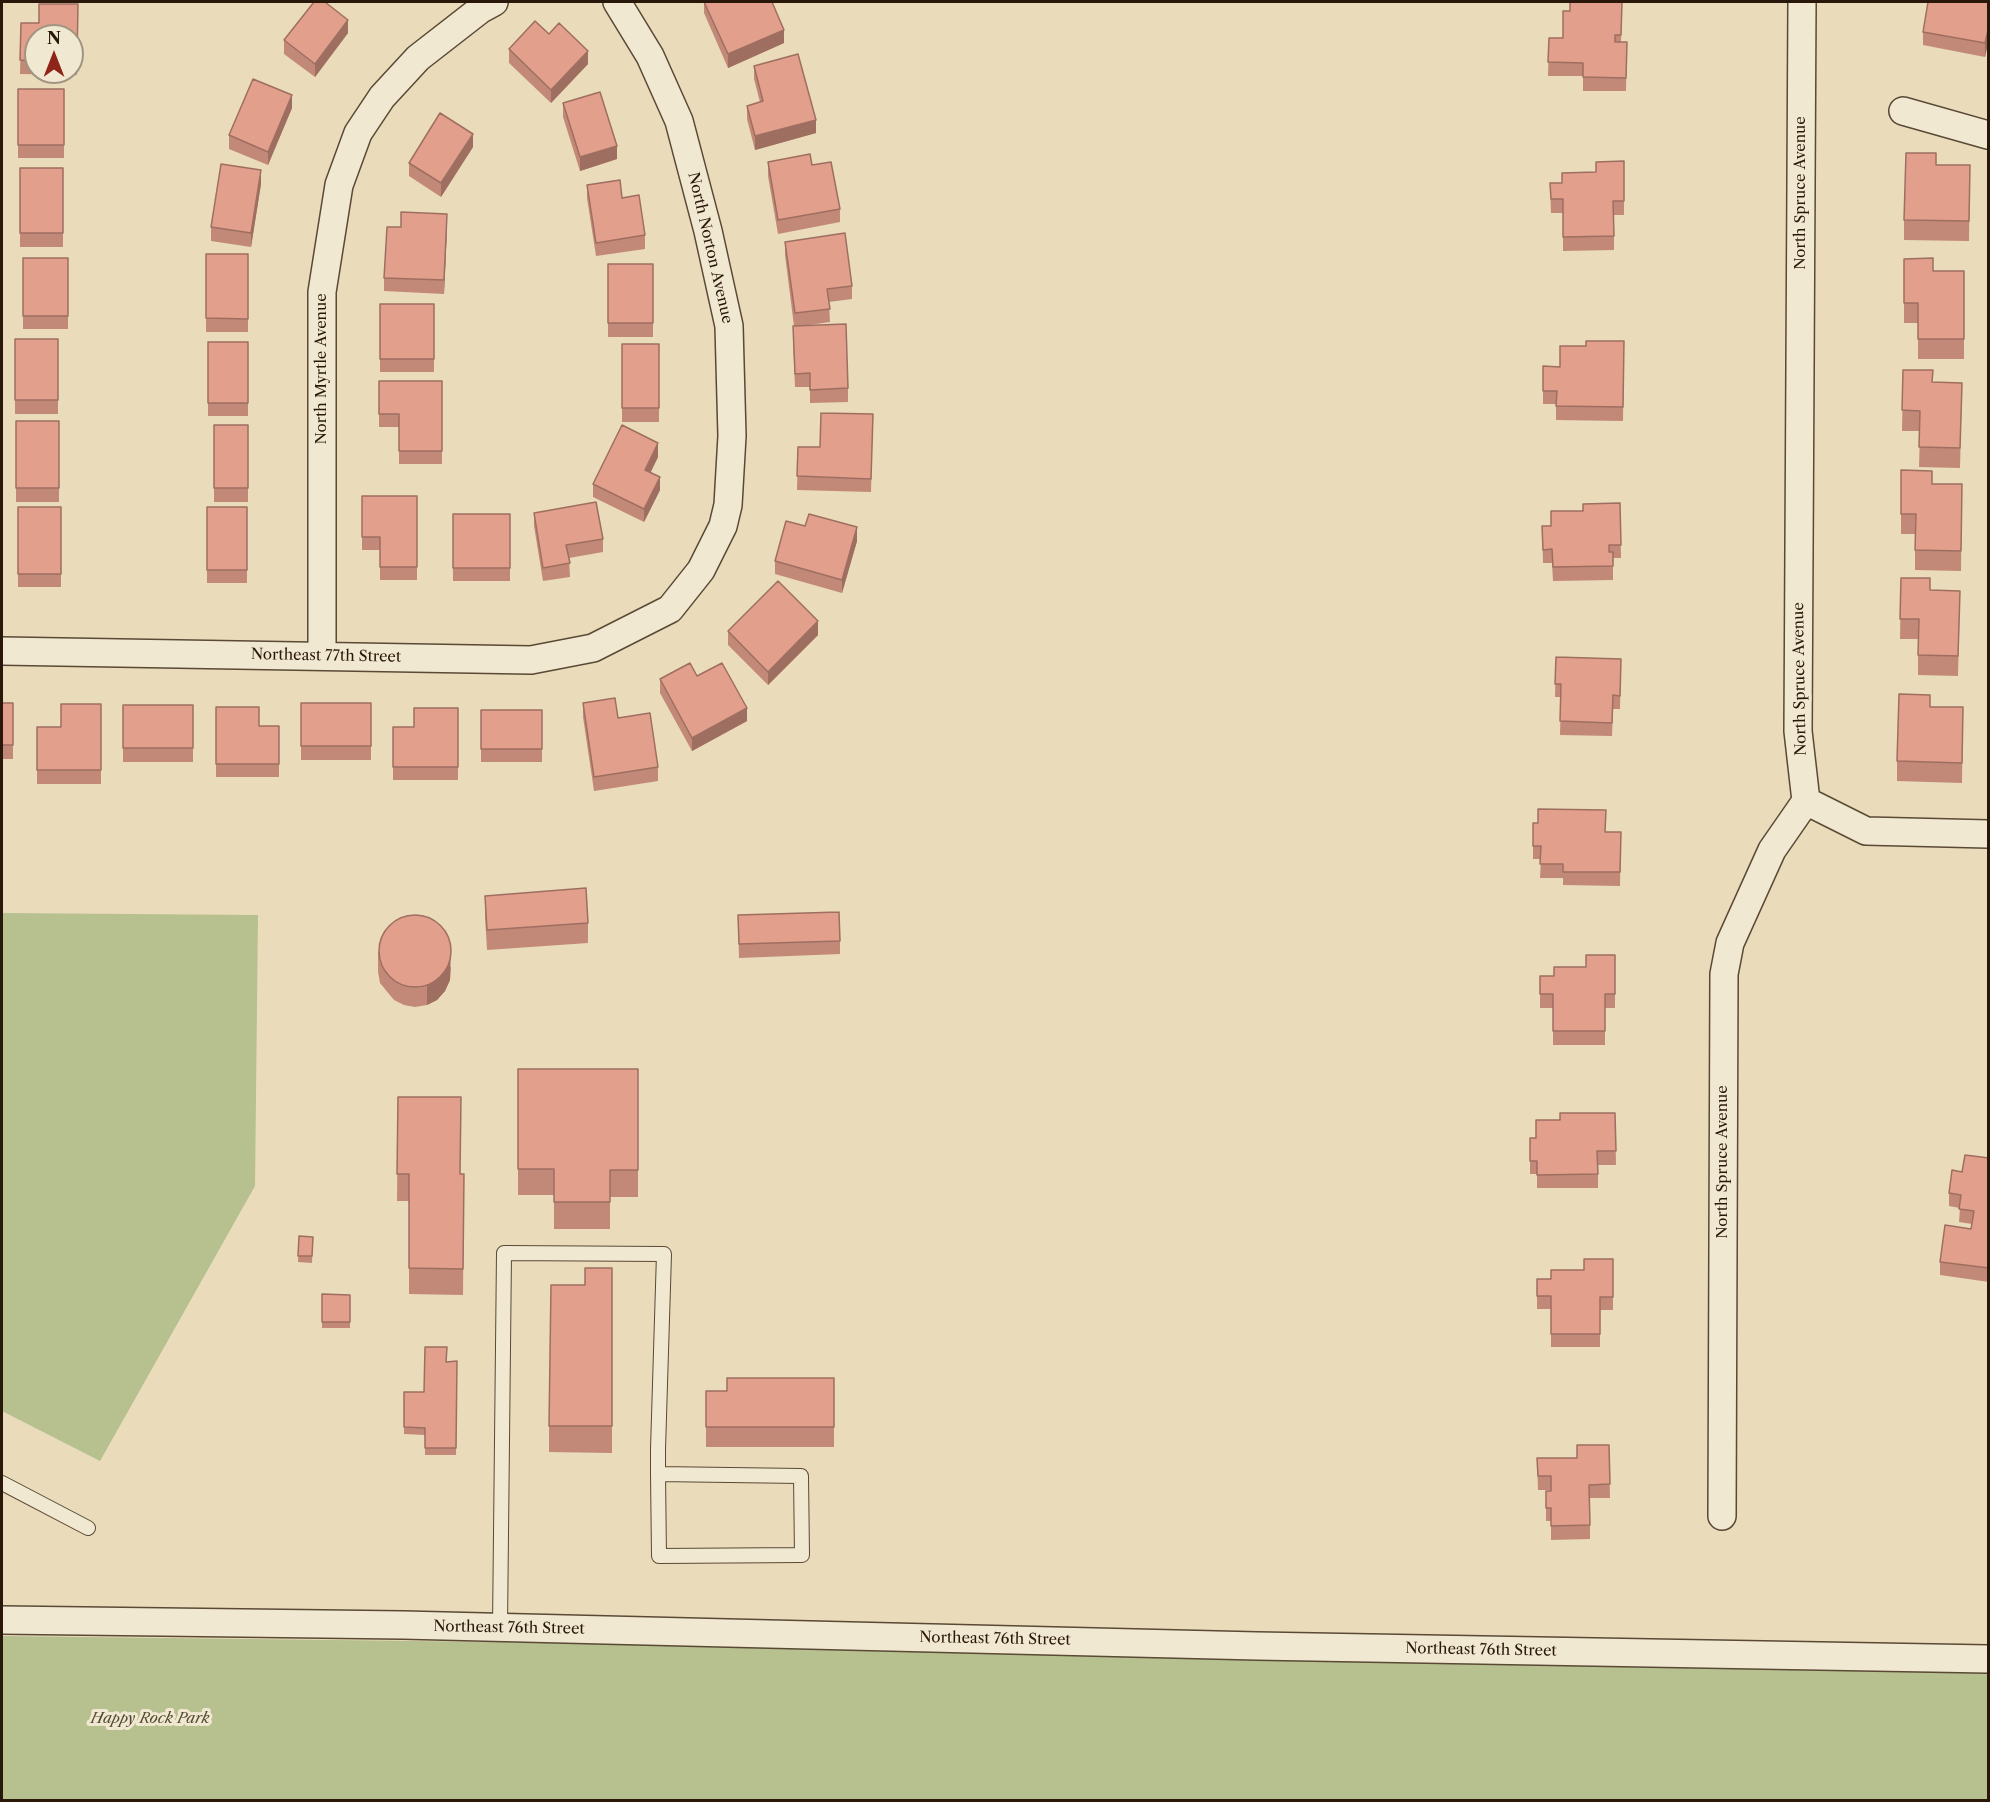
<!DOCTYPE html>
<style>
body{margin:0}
#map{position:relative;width:1990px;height:1802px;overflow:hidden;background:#eadbba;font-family:"Libre Caslon Text",serif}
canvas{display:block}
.frame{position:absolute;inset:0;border:3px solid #291809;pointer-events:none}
.north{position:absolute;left:24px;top:24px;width:60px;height:60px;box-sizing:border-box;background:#f1e8d2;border:2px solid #a19582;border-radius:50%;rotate:0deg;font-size:16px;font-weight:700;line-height:24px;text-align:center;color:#291809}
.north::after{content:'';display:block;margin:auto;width:21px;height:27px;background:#8f2418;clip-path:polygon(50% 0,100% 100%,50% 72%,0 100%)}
</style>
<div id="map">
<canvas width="1990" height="1802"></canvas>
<div class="frame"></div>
<div class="north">N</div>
</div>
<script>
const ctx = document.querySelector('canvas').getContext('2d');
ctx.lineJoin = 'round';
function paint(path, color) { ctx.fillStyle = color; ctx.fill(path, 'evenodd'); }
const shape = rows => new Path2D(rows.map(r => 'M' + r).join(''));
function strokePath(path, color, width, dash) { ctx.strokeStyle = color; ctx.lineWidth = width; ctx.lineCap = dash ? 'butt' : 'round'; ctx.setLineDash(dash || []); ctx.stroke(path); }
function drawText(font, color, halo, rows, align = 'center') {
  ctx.font = font + ' "Libre Caslon Text",serif'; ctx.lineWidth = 6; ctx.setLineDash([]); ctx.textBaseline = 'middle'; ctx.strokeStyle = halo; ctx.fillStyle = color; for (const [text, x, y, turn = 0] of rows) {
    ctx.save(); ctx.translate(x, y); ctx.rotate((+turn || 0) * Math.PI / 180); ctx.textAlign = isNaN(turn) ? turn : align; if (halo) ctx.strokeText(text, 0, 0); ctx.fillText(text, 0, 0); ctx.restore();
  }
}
const green = shape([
 [2,913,258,915,255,1186,100,1461,2,1411],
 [2,1636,1988,1660,1988,1800,2,1800]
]);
const service = shape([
 [2,1483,88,1528],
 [500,1627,504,1253,664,1254,658,1449,658,1474,659,1556,802,1555,801,1476,658,1474]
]);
const minor = shape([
 [1903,111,1988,135],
 [2,651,531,660,593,648,670,609,701,570,723,526,728,505,732,436,729,326,708,231,679,121,650,56,617,2],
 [322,656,322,292,339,185,358,133,382,97,418,58,481,9,494,2],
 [1806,801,1866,831,1988,834],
 [1722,1516,1724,974,1730,943,1772,850,1806,801,1798,731,1802,2],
 [2,1620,403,1625,1257,1646,1988,1659]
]);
const wall = shape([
 [704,2,772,2,784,43,728,68,704,13],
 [1622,2,1621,42,1627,42,1626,91,1583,91,1583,76,1548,76,1549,38,1563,38,1570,11],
 [1989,2,1989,39,1985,57,1923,45,1923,32],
 [78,4,77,75,20,74,21,23,39,23],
 [36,36,72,36,72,72,36,72],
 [348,33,315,77,284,54,284,40],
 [549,34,588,64,551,103,509,63,509,49],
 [754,66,816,133,755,150,747,119,747,106,760,102,754,79],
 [18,89,64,89,64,158,18,158],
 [563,103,617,159,580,171,563,117],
 [292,108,268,165,229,149,229,135],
 [473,147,441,197,409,176,409,163],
 [1624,161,1624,215,1614,215,1614,250,1563,251,1563,213,1551,213,1550,183,1562,183,1596,172],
 [768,162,812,165,840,209,840,222,778,234,768,176],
 [1936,165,1970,165,1969,241,1904,240,1904,220],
 [20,168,63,168,63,247,20,247],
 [261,184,251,247,211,241,211,227],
 [587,185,622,198,645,235,645,249,596,256,587,198],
 [447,227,444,294,384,291,384,278],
 [785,242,852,286,852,299,829,302,830,322,802,326,848,388,848,402,810,403,810,387,795,387,793,340,793,326,794,326,785,255],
 [206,254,248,254,248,332,206,332],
 [23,258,68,258,68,329,23,329],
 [1904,259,1933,271,1964,271,1964,359,1918,359,1918,323,1904,323],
 [608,264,653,264,653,337,608,337],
 [380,304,434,304,434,372,380,372],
 [15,339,58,339,58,414,15,414],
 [1624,341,1623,421,1556,420,1556,404,1543,404,1543,366,1560,367,1586,346],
 [208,342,248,342,248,416,208,416],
 [622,344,659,344,659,422,622,422],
 [1903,370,1933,382,1962,383,1960,468,1919,467,1920,431,1902,431],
 [379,381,442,381,442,464,399,464,399,427,379,427],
 [873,414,871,492,797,490,798,447,820,447],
 [16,421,59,421,59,502,16,502],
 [214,425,248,425,248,502,214,502],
 [658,457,651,472,660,490,644,522,593,497,593,484],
 [1901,470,1932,484,1962,484,1961,571,1915,570,1915,534,1901,534],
 [362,496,417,496,417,580,380,580,380,550,362,550],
 [1620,503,1621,558,1613,558,1613,580,1553,581,1552,563,1543,563,1542,526,1551,526,1583,511],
 [18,507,61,507,61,587,18,587],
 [207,507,247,507,247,583,207,583],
 [534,513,603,539,603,552,569,558,570,577,543,581,534,526],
 [453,514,510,514,510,581,453,581],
 [857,541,842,593,775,574,775,561],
 [1901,578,1930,590,1960,591,1958,676,1918,675,1918,639,1900,639],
 [728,631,818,635,768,685,728,645],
 [1556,657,1621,659,1620,709,1613,709,1612,736,1560,735,1561,697,1555,697],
 [697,676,747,721,692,751,660,693,660,679],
 [2,703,13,703,13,759,2,759],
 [301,703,371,703,371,760,301,760],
 [583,703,658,767,658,781,594,791,583,717],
 [101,704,101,784,37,784,37,727,61,727],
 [123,705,193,705,193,762,123,762],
 [216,707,259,726,279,726,279,777,216,777],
 [1930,707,1963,707,1962,783,1897,781,1897,761],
 [458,708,458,780,393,780,393,727,414,727],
 [481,710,542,710,542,762,481,762],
 [1533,823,1605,832,1621,832,1620,886,1563,885,1563,878,1540,878,1541,859,1533,859],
 [485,896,588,923,588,943,487,950,485,916],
 [738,915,840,941,840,954,739,958],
 [378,952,451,967,450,980,445,991,437,1000,427,1005,415,1007,404,1005,394,1000,380,983,378,972],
 [1615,955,1615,1008,1605,1008,1605,1045,1553,1045,1553,1008,1540,1008,1540,976,1554,976,1586,967],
 [518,1069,638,1069,638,1197,610,1197,610,1229,554,1229,554,1195,518,1195],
 [398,1097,461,1174,464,1174,463,1295,409,1294,409,1201,397,1201],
 [1615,1113,1616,1165,1598,1165,1598,1188,1537,1188,1537,1174,1530,1174,1530,1138,1536,1138],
 [1989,1158,1989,1282,1940,1275,1940,1262,1971,1229,1972,1224,1959,1222,1960,1208,1949,1206,1949,1193,1962,1172],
 [299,1236,313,1237,312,1263,298,1262],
 [1613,1259,1613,1310,1600,1310,1600,1347,1551,1347,1551,1309,1537,1309,1537,1279,1551,1279,1584,1270],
 [612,1268,612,1453,549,1452,549,1426,585,1285],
 [322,1294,350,1295,350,1328,322,1328],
 [457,1361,456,1455,425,1455,425,1435,404,1434,404,1392,424,1392,446,1362],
 [834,1378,834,1447,706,1447,706,1391,727,1391],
 [1609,1445,1610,1498,1590,1498,1590,1539,1551,1540,1551,1521,1546,1521,1546,1491,1551,1491,1551,1490,1538,1490,1537,1458,1577,1458]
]);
const shadedWall = shape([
 [348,20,348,33,315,77,315,64],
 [1989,26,1989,39,1985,57,1985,43],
 [784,30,784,43,728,68,728,54],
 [588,51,588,64,551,103,551,90],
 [292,95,292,108,268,165,268,152],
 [816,120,816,133,755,150,755,136],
 [473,134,473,147,441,197,441,183],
 [617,146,617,159,580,171,580,157],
 [261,170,261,184,251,247,251,233],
 [447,214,447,227,444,294,444,280],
 [658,443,658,457,645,483,645,470],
 [660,477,660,490,644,522,644,509],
 [857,527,857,541,842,593,842,580],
 [818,621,818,635,768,685,768,672],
 [747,708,747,721,692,751,692,738],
 [451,947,450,980,445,991,437,1000,427,1005,427,985]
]);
const building = shape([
 [314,2,325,2,348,20,315,64,284,40,314,2],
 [704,2,772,2,784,30,728,54,704,2],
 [1570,2,1622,2,1621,35,1615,35,1615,42,1627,42,1626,78,1583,77,1583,63,1548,62,1549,38,1563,38,1563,11,1570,11,1570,2],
 [1928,2,1989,2,1989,26,1985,43,1923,32,1928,2],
 [39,4,78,4,77,61,72,61,72,36,36,36,36,61,20,60,21,23,39,23,39,4],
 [535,21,549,34,559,23,588,51,551,90,509,49,535,21],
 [798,54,816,120,755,136,747,106,763,101,754,66,798,54],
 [253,79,292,95,268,152,229,135,253,79],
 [18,89,64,89,64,145,18,145,18,89],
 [600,92,617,146,580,157,563,103,600,92],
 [440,113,473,134,441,183,409,163,440,113],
 [1906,153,1936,153,1936,165,1970,165,1969,221,1904,220,1906,153],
 [810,154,812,165,831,162,840,209,778,220,768,162,810,154],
 [1624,161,1624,201,1613,201,1614,236,1563,237,1563,199,1551,199,1550,183,1562,183,1562,173,1596,172,1596,162,1624,161],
 [221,164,261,170,251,233,211,227,221,164],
 [20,168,63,168,63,233,20,233,20,168],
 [620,180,622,198,639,195,645,235,596,243,587,185,620,180],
 [401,212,447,214,444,280,384,278,387,227,401,227,401,212],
 [845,233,852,286,827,289,830,309,795,313,785,242,845,233],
 [206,254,248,254,248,319,206,318,206,254],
 [23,258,68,258,68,316,23,316,23,258],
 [1933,258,1933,271,1964,271,1964,339,1918,339,1918,303,1904,303,1904,259,1933,258],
 [608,264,653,264,653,323,608,323,608,264],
 [380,304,434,304,434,359,380,359,380,304],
 [846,324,848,388,810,390,810,373,795,374,793,326,846,324],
 [15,339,58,339,58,400,15,400,15,339],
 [1586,341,1624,341,1623,407,1556,406,1557,391,1543,391,1543,366,1560,367,1560,346,1586,346,1586,341],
 [208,342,248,342,248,403,208,403,208,342],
 [622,344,659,344,659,408,622,408,622,344],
 [1903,370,1933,370,1932,382,1962,383,1960,448,1919,447,1920,411,1902,410,1903,370],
 [379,381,442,381,442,451,399,451,399,414,379,414,379,381],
 [821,413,873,414,871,479,797,476,798,447,820,447,821,413],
 [16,421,59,421,59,488,16,488,16,421],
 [214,425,248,425,248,488,214,488,214,425],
 [622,425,658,443,645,470,660,477,644,509,593,484,622,425],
 [1901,470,1932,471,1932,484,1962,484,1961,551,1915,550,1916,514,1901,514,1901,470],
 [362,496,417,496,417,567,380,567,380,537,362,537,362,496],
 [596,502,603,539,566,545,570,563,543,568,534,513,596,502],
 [1620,503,1621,545,1609,545,1609,552,1613,552,1613,566,1553,567,1552,549,1543,550,1542,526,1551,526,1551,511,1583,511,1583,504,1620,503],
 [18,507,61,507,61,574,18,574,18,507],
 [207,507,247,507,247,570,207,570,207,507],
 [453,514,510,514,510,568,453,568,453,514],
 [809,514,857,527,842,580,775,561,786,521,805,526,809,514],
 [1901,578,1930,578,1930,590,1960,591,1958,656,1918,655,1919,619,1900,619,1901,578],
 [778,581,818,621,768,672,728,631,778,581],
 [1556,657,1621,659,1620,696,1613,695,1612,723,1560,721,1561,684,1555,684,1556,657],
 [690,663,697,676,722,663,747,708,692,738,660,679,690,663],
 [1899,694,1930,695,1930,707,1963,707,1962,763,1897,761,1899,694],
 [615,698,618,718,650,713,658,767,594,777,583,703,615,698],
 [2,703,13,703,13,745,2,745,2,703],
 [301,703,371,703,371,746,301,746,301,703],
 [61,704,101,704,101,770,37,770,37,727,61,727,61,704],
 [123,705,193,705,193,748,123,748,123,705],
 [216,707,259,707,259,726,279,726,279,764,216,764,216,707],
 [414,708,458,708,458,767,393,767,393,727,414,727,414,708],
 [481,710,542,710,542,749,481,749,481,710],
 [1538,809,1606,810,1605,832,1621,832,1620,872,1563,872,1563,864,1540,864,1541,846,1533,846,1533,823,1538,823,1538,809],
 [586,888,588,923,487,930,485,896,586,888],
 [839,912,840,941,739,944,738,915,839,912],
 '379 951a36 36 0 1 1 72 0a36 36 0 1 1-72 0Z',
 [1586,955,1615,955,1615,994,1605,994,1605,1031,1553,1031,1553,994,1540,994,1540,976,1554,976,1554,967,1586,967,1586,955],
 [518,1069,638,1069,638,1170,610,1170,610,1202,554,1202,554,1169,518,1169,518,1069],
 [398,1097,461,1097,460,1174,464,1174,463,1269,409,1268,409,1174,397,1174,398,1097],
 [1560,1113,1615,1113,1616,1151,1597,1151,1598,1174,1537,1175,1537,1161,1530,1161,1530,1138,1536,1138,1536,1120,1560,1120,1560,1113],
 [1965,1155,1989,1158,1989,1268,1940,1262,1945,1225,1971,1229,1974,1211,1959,1209,1961,1195,1949,1193,1952,1170,1962,1172,1965,1155],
 [299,1236,313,1237,312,1256,298,1256,299,1236],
 [1584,1259,1613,1259,1613,1297,1600,1297,1600,1334,1551,1334,1551,1296,1537,1296,1537,1279,1551,1279,1551,1270,1584,1270,1584,1259],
 [585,1268,612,1268,612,1426,549,1426,551,1285,585,1285,585,1268],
 [322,1294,350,1295,350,1322,322,1322,322,1294],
 [425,1347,447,1347,446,1362,457,1361,456,1448,425,1448,425,1428,404,1427,404,1392,424,1392,425,1347],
 [727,1378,834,1378,834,1427,706,1427,706,1391,727,1391,727,1378],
 [1577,1445,1609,1445,1610,1484,1589,1485,1590,1525,1551,1526,1551,1508,1546,1508,1546,1491,1551,1491,1551,1476,1538,1476,1537,1458,1577,1458,1577,1445]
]);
const streetNames = [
 ["North Spruce Avenue",1801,193,-90],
 ["North Norton Avenue",710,248,77],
 ["North Myrtle Avenue",322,369,-90],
 ["Northeast 77th Street",326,656,1],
 ["North Spruce Avenue",1800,679,-91],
 ["North Spruce Avenue",1723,1162,-90],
 ["Northeast 76th Street",509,1628,1],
 ["Northeast 76th Street",995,1639,1],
 ["Northeast 76th Street",1481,1650,1]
];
const parkNames = [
 ["Happy Rock Park",150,1719]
];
paint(green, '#b7c08f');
strokePath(service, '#594935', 16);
strokePath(minor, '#594935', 30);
strokePath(service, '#f1e8d2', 14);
strokePath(minor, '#f1e8d2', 27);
paint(wall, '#c28978');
paint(shadedWall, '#9e6f61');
paint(building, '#e29f8b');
strokePath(building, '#9e6f61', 1.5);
drawText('15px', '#291809', '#f1e8d2', streetNames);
drawText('italic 15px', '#544a31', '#f1e8d2', parkNames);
</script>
